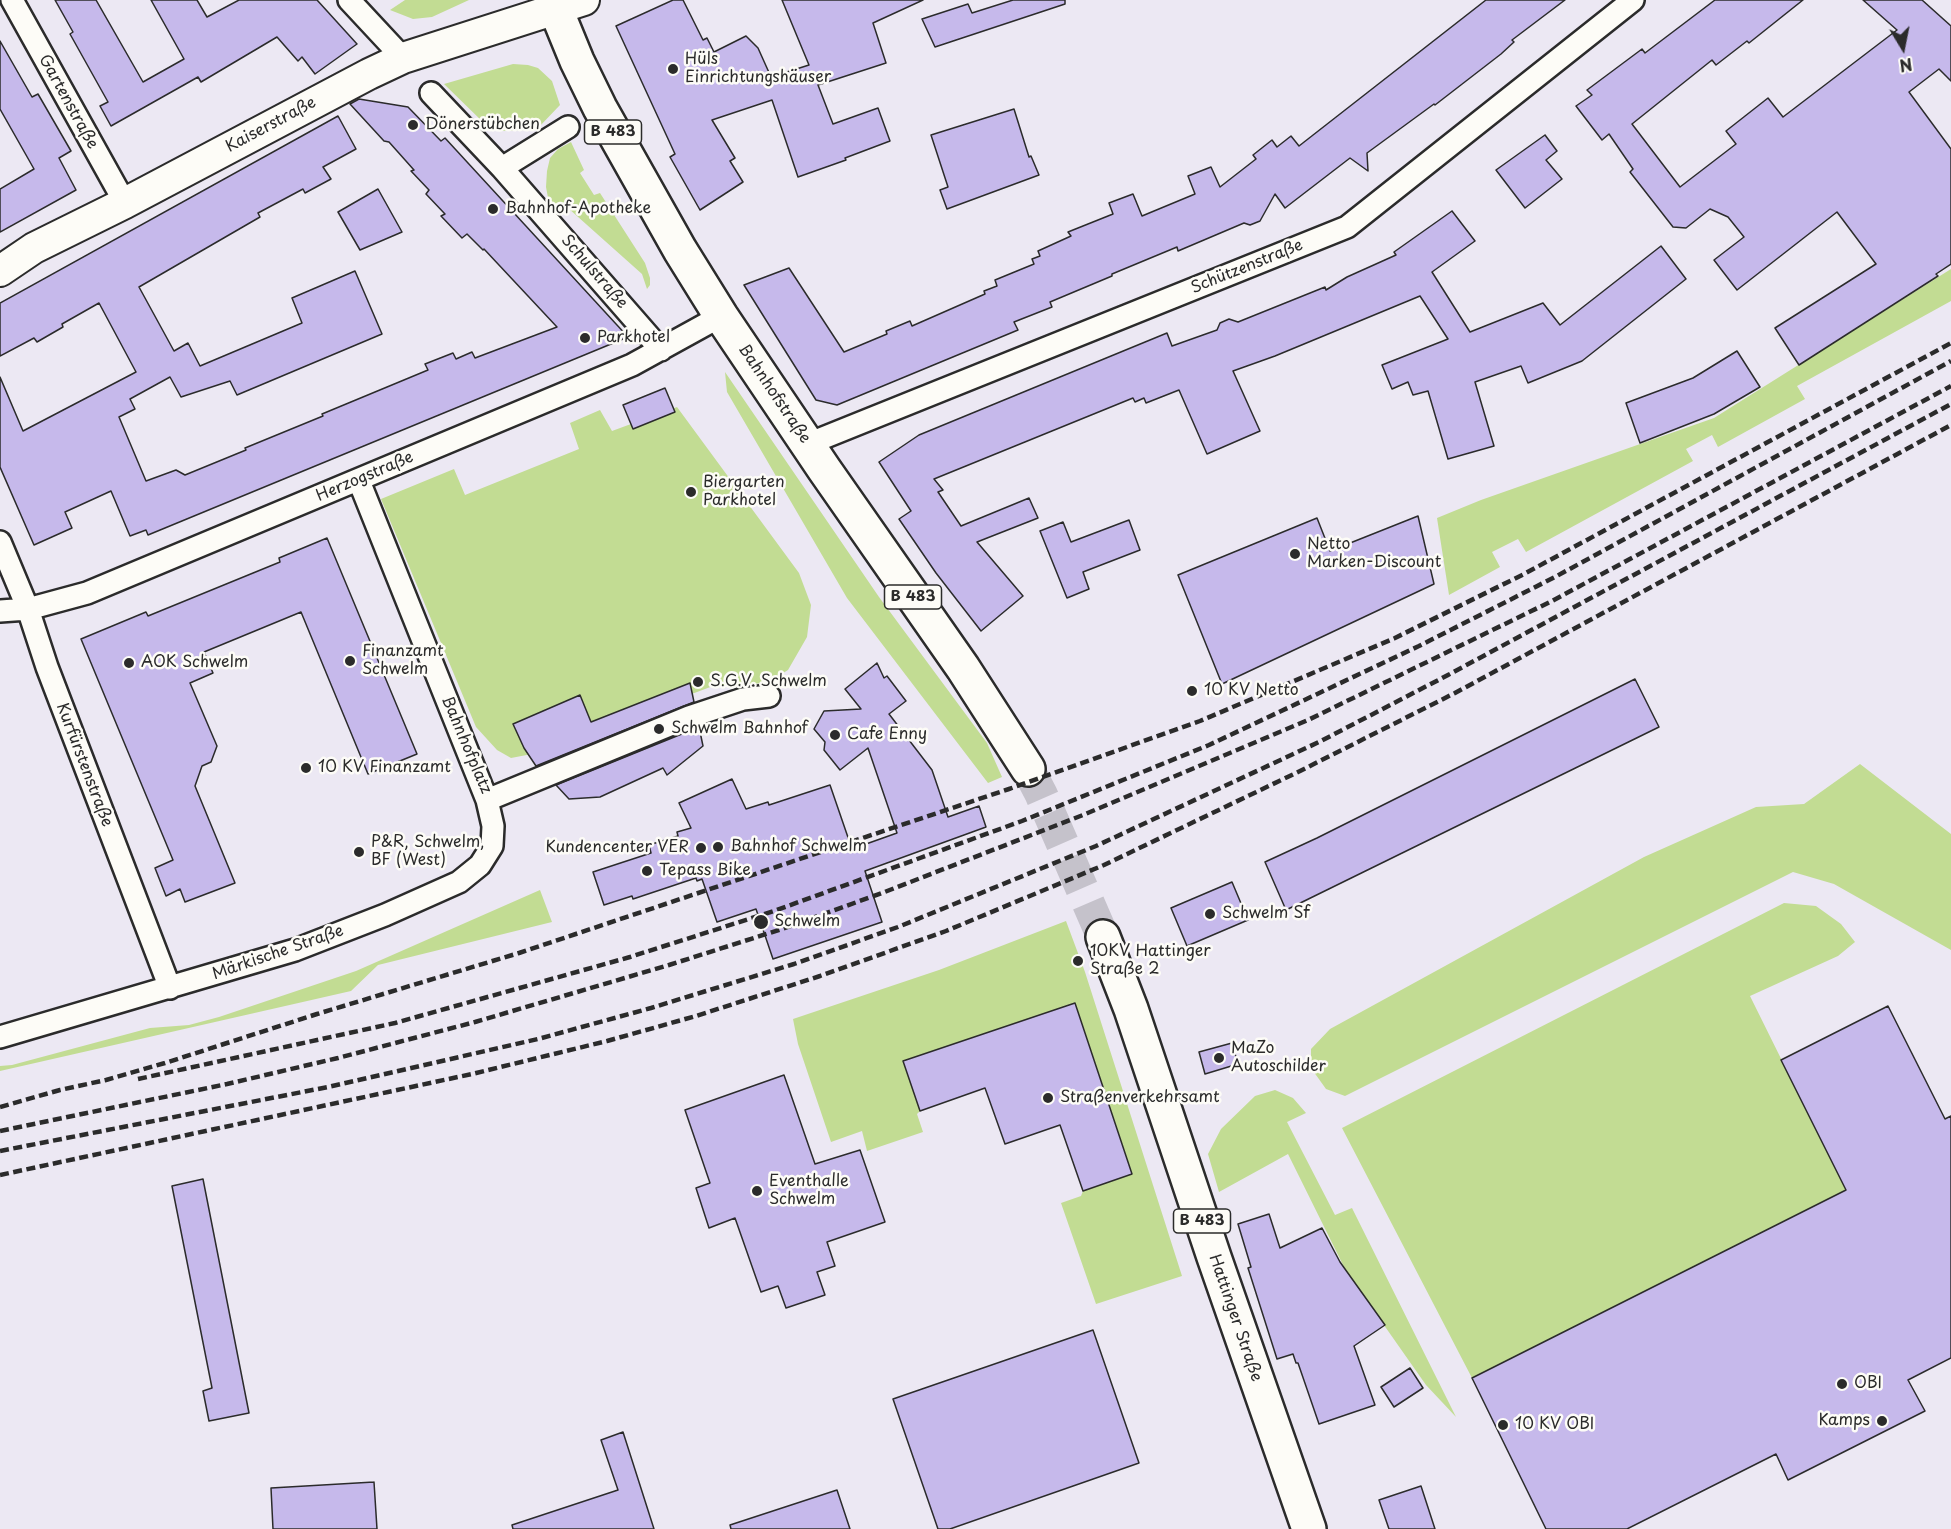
<!DOCTYPE html>
<meta charset="utf-8">
<style>
body{margin:0}
#map{position:relative;width:1951px;height:1529px;overflow:hidden;background:#ece8f3;font-family:"Playpen Sans",sans-serif}
canvas{display:block}
.north{position:absolute;left:1873px;top:18px;width:60px;height:60px;-webkit-text-stroke:4px #fdfcf7;paint-order:stroke;rotate:170deg;font-size:16px;font-weight:700;line-height:24px;text-align:center;color:#2b2b2b}
.north::after{content:'';display:block;margin:auto;width:21px;height:27px;background:#2b2b2b;clip-path:polygon(50% 0,100% 100%,50% 72%,0 100%)}
</style>
<div id="map">
<canvas width="1951" height="1529"></canvas>
<div class="north">N</div>
</div>
<script>
const ctx = document.querySelector('canvas').getContext('2d');
ctx.lineJoin = 'round';
function paint(path, color) { ctx.fillStyle = color; ctx.fill(path, 'evenodd'); }
const shape = rows => new Path2D(rows.map(r => 'M' + r).join(''));
function strokePath(path, color, width, dash) { ctx.strokeStyle = color; ctx.lineWidth = width; ctx.lineCap = dash ? 'butt' : 'round'; ctx.setLineDash(dash || []); ctx.stroke(path); }
function drawText(font, color, halo, rows, align = 'center') {
  ctx.font = font + ' "Playpen Sans",sans-serif'; ctx.lineWidth = 5; ctx.setLineDash([]); ctx.textBaseline = 'middle'; ctx.strokeStyle = halo; ctx.fillStyle = color; for (const [text, x, y, turn = 0] of rows) {
    ctx.save(); ctx.translate(x, y); ctx.rotate((+turn || 0) * Math.PI / 180); ctx.textAlign = isNaN(turn) ? turn : align; if (halo) ctx.strokeText(text, 0, 0); ctx.fillText(text, 0, 0); ctx.restore();
  }
}
const green = shape([
 [405,0,469,0,432,17,413,19,390,10],
 [513,64,528,65,538,68,552,81,560,105,539,127,526,130,497,131,487,126,444,84],
 [571,142,584,170,580,173,594,195,600,193,645,263,650,278,650,285,647,289,642,274,568,208,558,218,549,203,546,187,547,171,550,158,558,149],
 [1951,269,1951,301,1797,386,1805,399,1718,447,1712,435,1686,449,1693,461,1526,552,1518,539,1492,552,1500,567,1449,595,1437,518,1481,500,1714,418],
 [725,372,879,597,987,743,1002,777,988,783,847,598,727,392],
 [677,407,799,573,811,605,807,637,788,670,767,683,713,686,532,754,511,758,497,750,476,727,381,499,454,469,465,495,579,449,570,423,600,410,612,431],
 [1860,764,1951,834,1951,950,1834,884,1793,872,1345,1096,1326,1089,1311,1068,1311,1049,1330,1029,1644,857,1756,807,1804,804],
 [540,890,552,922,378,965,351,991,0,1071,0,1066,12,1065,150,1028,189,1025,219,1017,356,971],
 [1784,903,1816,906,1841,924,1855,942,1838,956,1750,996,1846,1190,1472,1378,1342,1128],
 [1066,921,1085,972,1182,1276,1096,1304,1061,1203,1081,1196,1083,1191,1132,1174,1074,1004,920,1111,917,1114,923,1132,867,1151,862,1131,831,1142,798,1044,793,1019,939,970],
 [1275,1090,1293,1098,1306,1113,1287,1122,1335,1215,1352,1208,1456,1417,1426,1385,1346,1271,1288,1154,1219,1192,1208,1154,1221,1129,1255,1096]
]);
const building = shape([
 [55,0,96,0,143,82,184,59,151,0,197,0,207,17,239,0,317,0,357,44,315,74,302,57,298,61,277,37,201,82,198,77,111,126,100,106,108,102,70,34,73,32,55,0],
 [673,0,683,0,703,40,707,38,714,52,746,36,758,48,771,77,809,65,782,0,923,0,873,23,886,63,818,85,833,124,878,108,890,141,845,158,846,160,798,177,772,100,712,120,735,158,730,161,743,182,700,210,670,157,675,154,616,26,673,0],
 [1013,0,1065,0,1065,4,935,47,922,19,968,4,972,13,1013,0],
 [1486,0,1565,0,1512,40,1514,42,1501,54,1435,105,1434,104,1367,153,1368,171,1350,158,1285,208,1275,194,1260,221,1250,225,1244,223,1178,251,1177,247,1112,274,1112,276,1050,302,1052,307,1014,322,1018,330,837,405,816,400,744,285,789,268,844,352,887,334,886,331,910,321,912,326,985,294,984,291,997,286,995,280,1034,264,1032,259,1040,256,1038,251,1071,236,1068,232,1113,214,1109,203,1133,194,1142,216,1195,194,1188,176,1211,167,1220,187,1256,159,1253,155,1272,140,1277,147,1291,136,1299,146,1486,0],
 [1715,0,1803,0,1749,43,1747,41,1716,65,1712,60,1632,124,1680,187,1736,144,1726,131,1768,98,1783,117,1897,30,1863,0,1922,0,1951,26,1951,81,1939,69,1909,92,1951,149,1951,264,1936,274,1938,276,1799,365,1775,328,1876,264,1837,212,1737,290,1714,260,1744,237,1728,217,1710,209,1686,228,1673,227,1630,172,1633,169,1609,134,1602,140,1576,106,1592,95,1587,90,1642,49,1645,53,1715,0],
 [0,41,32,97,38,94,71,151,59,158,76,190,0,232,0,189,34,169,0,109,0,41],
 [359,99,408,107,441,141,445,138,628,337,148,535,146,530,130,536,111,491,65,512,72,528,34,545,0,467,0,377,23,431,136,372,99,303,62,324,63,327,37,342,34,338,0,356,0,303,338,116,356,149,323,167,331,179,305,193,303,189,258,213,260,217,139,287,174,351,188,343,200,366,302,323,292,298,355,271,382,334,237,395,230,381,181,397,170,377,130,399,135,409,119,417,146,481,176,470,185,475,246,450,245,448,323,416,322,414,428,370,425,364,453,353,456,359,472,352,475,358,557,327,484,249,483,250,467,234,462,238,441,216,445,214,426,194,429,190,411,171,414,170,389,142,384,141,350,104,359,99],
 [1014,109,1029,157,1031,156,1039,175,947,209,940,190,948,187,931,135,1014,109],
 [1545,135,1557,151,1546,160,1562,179,1525,208,1496,170,1545,135],
 [378,189,402,232,360,250,338,212,378,189],
 [1452,211,1475,241,1432,272,1470,332,1543,303,1560,325,1661,246,1686,279,1582,361,1528,383,1521,366,1475,382,1494,446,1448,459,1428,391,1413,395,1408,382,1392,389,1382,365,1448,339,1420,296,1275,356,1233,371,1260,431,1207,454,1179,390,1146,403,1144,398,1135,402,1133,398,934,479,943,490,938,492,961,526,1029,498,1038,518,977,542,1023,596,981,631,936,573,899,519,911,511,879,462,919,435,1167,333,1172,346,1217,330,1220,323,1229,319,1238,322,1325,287,1326,290,1347,277,1396,255,1394,252,1452,211],
 [1737,351,1760,387,1714,414,1640,443,1626,403,1693,378,1737,351],
 [665,388,675,412,633,429,623,405,665,388],
 [1418,516,1434,584,1222,684,1178,575,1317,518,1330,551,1418,516],
 [1129,520,1140,550,1083,572,1089,589,1067,598,1040,531,1063,522,1071,542,1129,520],
 [327,538,417,754,368,774,301,612,204,652,213,673,190,683,217,746,211,762,202,766,195,786,235,883,185,902,180,889,166,896,155,868,173,860,81,639,146,612,148,616,280,562,279,558,327,538],
 [877,663,884,678,887,676,906,701,889,714,932,770,948,817,979,806,986,827,865,871,882,922,773,959,756,909,717,922,702,879,697,881,696,878,633,899,632,896,604,905,593,872,651,853,649,845,678,836,677,832,691,828,679,803,732,779,746,809,768,802,769,805,830,785,852,849,897,833,868,748,840,770,824,750,825,742,814,729,824,711,861,709,845,689,877,663],
 [1635,679,1659,727,1286,910,1265,862,1317,838,1635,679],
 [690,683,694,702,536,766,524,748,513,724,580,695,591,722,690,683],
 [699,727,703,746,667,775,663,768,600,797,569,799,556,785,699,727],
 [1232,882,1248,920,1187,946,1171,908,1232,882],
 [1075,1003,1132,1174,1083,1191,1060,1125,1005,1144,985,1088,920,1111,903,1061,1075,1003],
 [1888,1006,1945,1119,1951,1116,1951,1358,1908,1380,1925,1411,1788,1480,1776,1454,1627,1529,1546,1529,1472,1378,1846,1190,1781,1060,1888,1006],
 [1232,1043,1238,1064,1205,1074,1199,1052,1232,1043],
 [784,1075,815,1164,860,1150,885,1222,827,1242,835,1266,817,1272,825,1295,786,1308,778,1286,761,1292,735,1218,709,1228,696,1188,710,1183,685,1110,784,1075],
 [203,1179,249,1413,209,1421,203,1391,212,1388,172,1186,203,1179],
 [1269,1214,1280,1248,1322,1228,1340,1262,1385,1325,1354,1346,1375,1405,1319,1424,1298,1363,1296,1363,1293,1354,1277,1359,1248,1268,1251,1267,1238,1224,1269,1214],
 [1093,1330,1139,1463,950,1529,938,1529,893,1399,1093,1330],
 [1410,1368,1423,1388,1394,1407,1381,1387,1410,1368],
 [623,1432,654,1529,513,1529,512,1525,618,1490,601,1440,623,1432],
 [374,1482,377,1529,273,1529,271,1488,374,1482],
 [1421,1486,1435,1529,1389,1529,1379,1500,1421,1486],
 [837,1490,850,1529,731,1529,730,1525,837,1490]
]);
const primaryTunnel = shape([
 [1028,769,1041,794,1103,937]
]);
const minor = shape([
 [12,0,125,203],
 [349,0,403,58],
 [431,93,502,168,661,350],
 [502,168,568,127],
 [808,444,1347,227,1633,0],
 [0,542,28,609,47,667,170,988],
 [0,611,28,609,87,593,632,365,721,316],
 [487,800,689,717,743,699,769,696],
 [0,1037,295,950,385,915,459,882,480,865,492,846,493,826,487,800,359,481]
]);
const secondary = shape([
 [0,271,34,248,125,203,369,74,403,58,584,0]
]);
const primary = shape([
 [552,0,577,61,600,108,680,250,721,316,824,469,963,668,1028,769],
 [1103,937,1131,1009,1214,1257,1309,1529]
]);
const rail = shape([
 [138,1079,395,1023,630,957,774,911,1022,821,1209,745,1419,646,1555,577,1951,361],
 [0,1107,60,1090,106,1080,165,1063,317,1014,519,953,1009,789,1200,721,1395,638,1524,574,1951,343],
 [0,1131,227,1084,338,1058,475,1022,669,965,782,929,882,893,1083,815,1308,720,1552,601,1951,386],
 [0,1151,328,1087,538,1039,651,1008,794,964,898,927,1096,846,1319,742,1448,675,1951,404],
 [0,1175,472,1074,607,1041,696,1016,820,976,946,931,1104,865,1298,772,1455,693,1951,425]
]);
const markers = [
 [673,69,6,"#2b2b2b"],
 [413,125,6,"#2b2b2b"],
 [493,209,6,"#2b2b2b"],
 [585,338,6,"#2b2b2b"],
 [691,492,6,"#2b2b2b"],
 [1295,554,6,"#2b2b2b"],
 [350,661,6,"#2b2b2b"],
 [129,663,6,"#2b2b2b"],
 [698,682,6,"#2b2b2b"],
 [1192,691,6,"#2b2b2b"],
 [659,729,6,"#2b2b2b"],
 [835,735,6,"#2b2b2b"],
 [306,768,6,"#2b2b2b"],
 [718,847,6,"#2b2b2b"],
 [701,848,6,"#2b2b2b"],
 [359,852,6,"#2b2b2b"],
 [647,871,6,"#2b2b2b"],
 [1210,914,6,"#2b2b2b"],
 [761,922,8,"#2b2b2b"],
 [1078,961,6,"#2b2b2b"],
 [1219,1058,6,"#2b2b2b"],
 [1048,1098,6,"#2b2b2b"],
 [757,1191,6,"#2b2b2b"],
 [1842,1384,6,"#2b2b2b"],
 [1882,1421,6,"#2b2b2b"],
 [1503,1425,6,"#2b2b2b"]
];
const shields = [
 [613,132,57],
 [913,597,57],
 [1202,1221,57]
];
const shieldNames = [
 ["B 483",613,132],
 ["B 483",913,597],
 ["B 483",1202,1221]
];
const poiNames = [
 ["Hüls",685,60],
 ["Einrichtungshäuser",685,78],
 ["Dönerstübchen",425,125],
 ["Bahnhof-Apotheke",505,209],
 ["Parkhotel",597,338],
 ["Biergarten",703,483],
 ["Parkhotel",703,501],
 ["Netto",1307,545],
 ["Marken-Discount",1307,563],
 ["Finanzamt",362,652],
 ["Schwelm",362,670],
 ["AOK Schwelm",141,663],
 ["S.G.V. Schwelm",710,682],
 ["10 KV Netto",1204,691],
 ["Schwelm Bahnhof",671,729],
 ["Cafe Enny",847,735],
 ["10 KV Finanzamt",318,768],
 ["P&R, Schwelm,",371,843],
 ["BF (West)",371,861],
 ["Bahnhof Schwelm",730,847],
 ["Kundencenter VER",689,848,"right"],
 ["Tepass Bike",659,871],
 ["Schwelm Sf",1222,914],
 ["Schwelm",774,922],
 ["10KV Hattinger",1090,952],
 ["Straße 2",1090,970],
 ["MaZo",1231,1049],
 ["Autoschilder",1231,1067],
 ["Straßenverkehrsamt",1060,1098],
 ["Eventhalle",769,1182],
 ["Schwelm",769,1200],
 ["OBI",1854,1384],
 ["Kamps",1870,1421,"right"],
 ["10 KV OBI",1515,1425]
];
const streetNames = [
 ["Gartenstraße",68,102,61],
 ["Kaiserstraße",271,125,-28],
 ["Schützenstraße",1247,267,-22],
 ["Schulstraße",594,272,49],
 ["Bahnhofstraße",774,394,56],
 ["Herzogstraße",365,477,-23],
 ["Bahnhofplatz",466,745,67],
 ["Kurfürstenstraße",84,765,69],
 ["Märkische Straße",278,953,-19],
 ["Hattinger Straße",1235,1318,71]
];
paint(green, '#c2dc93');
paint(building, '#c6b9eb');
strokePath(building, '#2b2b2b', 1.5);
strokePath(primaryTunnel, '#c5c2cb', 33, [33, 16]);
strokePath(minor, '#2b2b2b', 26);
strokePath(secondary, '#2b2b2b', 34);
strokePath(primary, '#2b2b2b', 38);
strokePath(minor, '#fdfcf7', 21);
strokePath(secondary, '#fdfcf7', 30);
strokePath(primary, '#fdfcf7', 33);
strokePath(rail, '#2b2b2b', 4.5, [9, 4.5]);
for (const [x, y, r, color] of markers) { const dot = new Path2D(); dot.arc(x, y, r, 0, 2 * Math.PI); ctx.fillStyle = color; ctx.fill(dot); strokePath(dot, '#fdfcf7', 2); }
for (const [x, y, w] of shields) { const box = new Path2D(); box.roundRect(x - w / 2, y - 12, w, 24, 4.5); ctx.fillStyle = '#fdfcf7'; ctx.fill(box); strokePath(box, '#2b2b2b', 1.5); }
drawText('bold 15px', '#2b2b2b', null, shieldNames);
drawText('16px', '#2b2b2b', '#fdfcf7', poiNames, 'left');
drawText('16px', '#2b2b2b', '#fdfcf7', streetNames);
</script>
